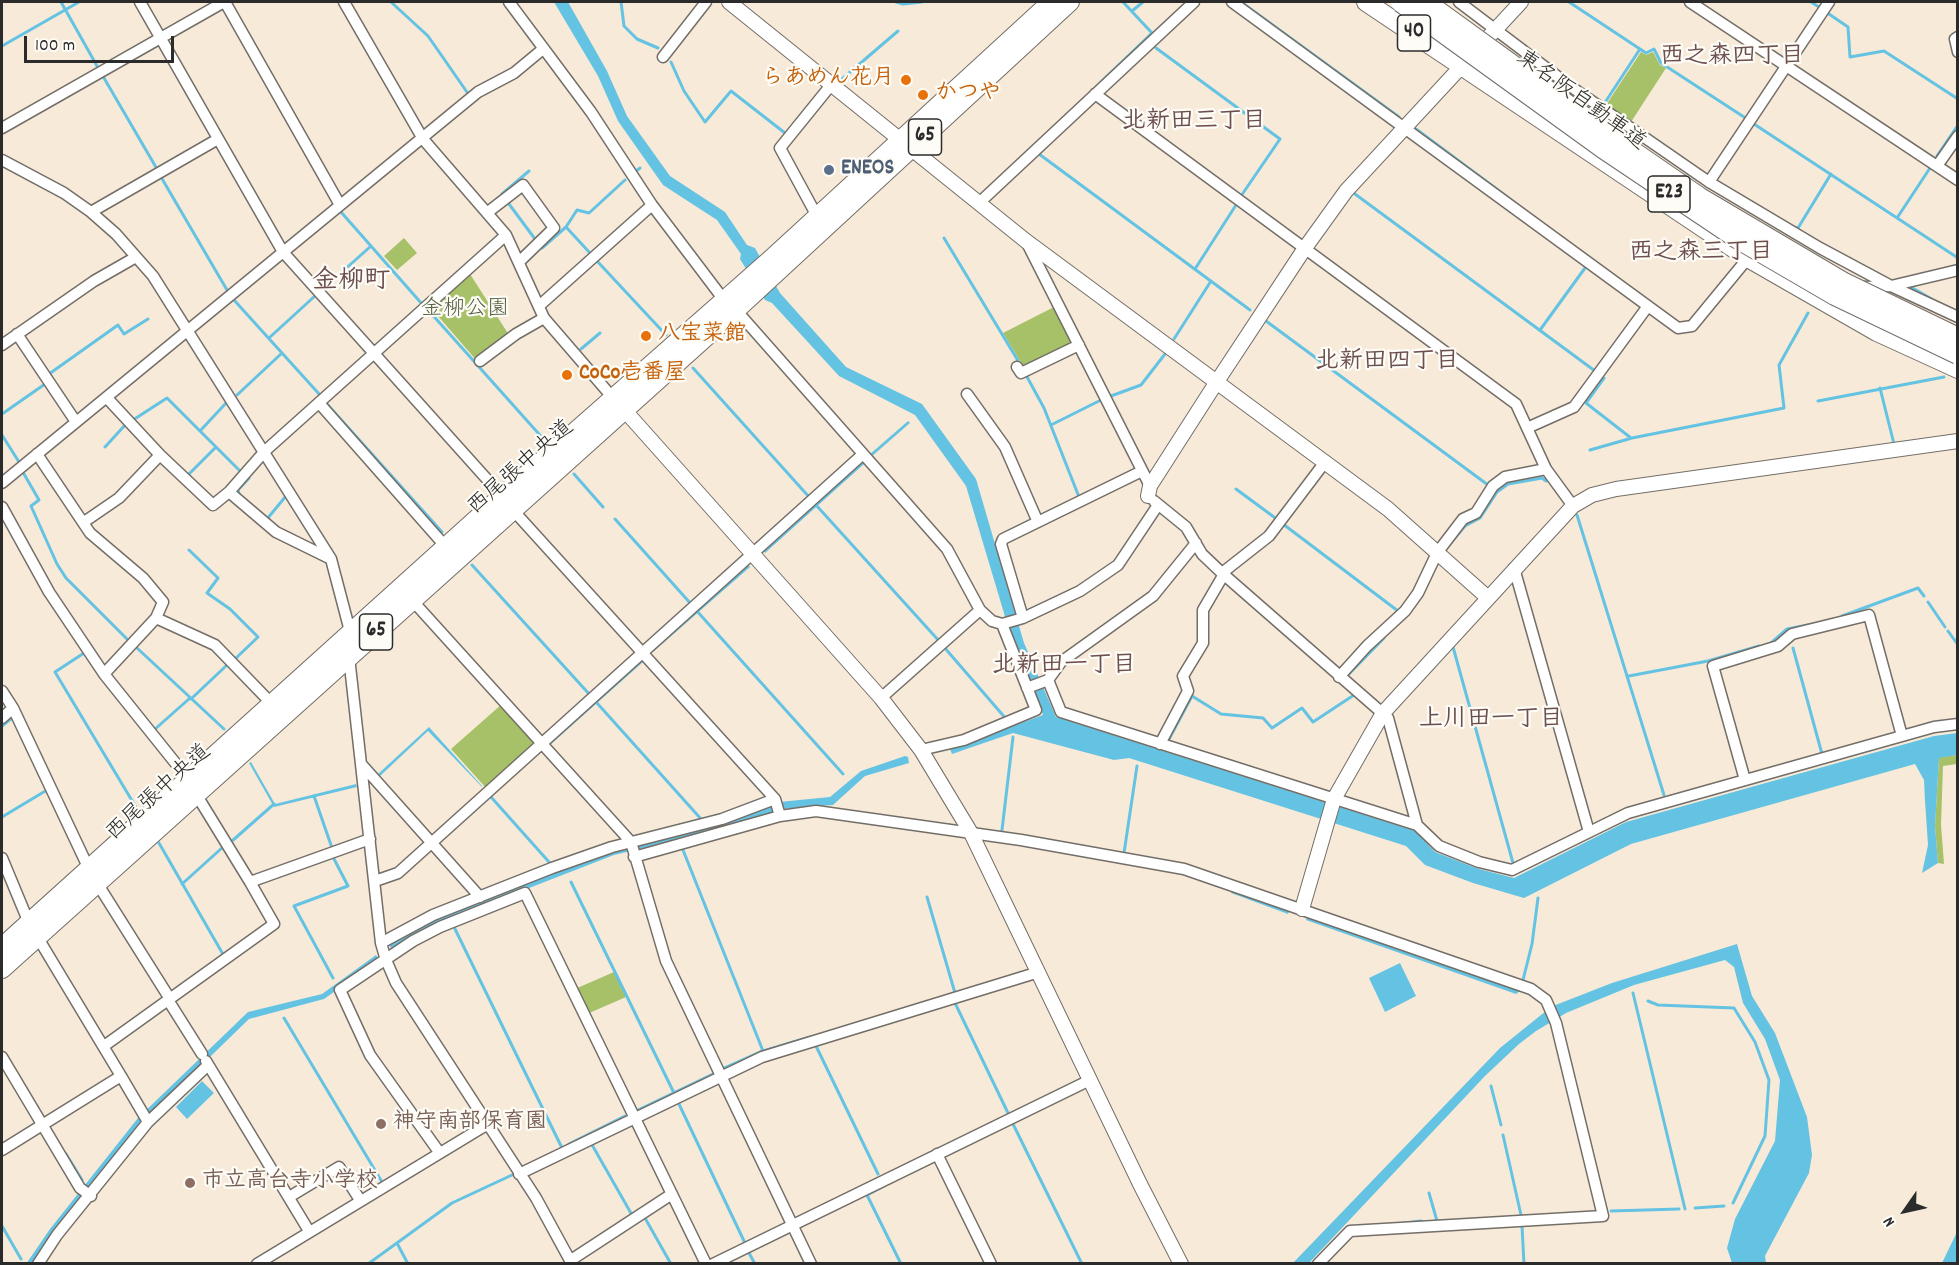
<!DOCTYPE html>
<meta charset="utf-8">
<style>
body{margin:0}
#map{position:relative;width:1959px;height:1265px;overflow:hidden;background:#f8ead8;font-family:Dekko,sans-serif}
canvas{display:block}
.frame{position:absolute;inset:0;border:3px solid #2b2b2b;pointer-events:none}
.north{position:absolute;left:1875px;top:1181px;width:60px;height:60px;-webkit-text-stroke:4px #fdfcf7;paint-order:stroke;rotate:236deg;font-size:16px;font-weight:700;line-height:24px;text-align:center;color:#2b2b2b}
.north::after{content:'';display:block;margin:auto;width:21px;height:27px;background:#2b2b2b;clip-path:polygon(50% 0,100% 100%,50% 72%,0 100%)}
.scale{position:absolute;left:24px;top:36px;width:150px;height:27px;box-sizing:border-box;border:3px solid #2b2b2b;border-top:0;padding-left:8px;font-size:18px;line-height:21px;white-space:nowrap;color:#2b2b2b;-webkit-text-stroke:4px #fdfcf7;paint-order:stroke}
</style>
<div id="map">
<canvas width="1959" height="1265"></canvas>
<div class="frame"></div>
<div class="north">N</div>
<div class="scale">100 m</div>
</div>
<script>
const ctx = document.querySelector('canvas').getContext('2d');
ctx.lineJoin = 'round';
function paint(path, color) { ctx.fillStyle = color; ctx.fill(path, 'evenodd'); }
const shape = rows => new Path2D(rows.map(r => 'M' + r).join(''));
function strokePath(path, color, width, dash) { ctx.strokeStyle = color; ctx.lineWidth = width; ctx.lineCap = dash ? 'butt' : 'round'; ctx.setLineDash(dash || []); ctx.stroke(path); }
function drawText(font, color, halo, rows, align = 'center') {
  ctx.font = font + ' Dekko,"Klee One",sans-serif'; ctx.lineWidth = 4.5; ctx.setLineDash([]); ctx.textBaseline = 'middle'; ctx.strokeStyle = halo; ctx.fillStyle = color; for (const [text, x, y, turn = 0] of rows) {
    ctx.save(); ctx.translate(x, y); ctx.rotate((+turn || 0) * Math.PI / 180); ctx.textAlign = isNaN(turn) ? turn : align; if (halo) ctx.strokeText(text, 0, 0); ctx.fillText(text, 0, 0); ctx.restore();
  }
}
const green = shape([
 [1641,52,1646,55,1653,52,1660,65,1666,68,1631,122,1606,105],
 [404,238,417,253,397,270,384,256],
 [470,274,509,335,477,361,431,308],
 [1054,307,1071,339,1069,344,1023,366,1003,333],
 [502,704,532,738,533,745,486,788,451,749],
 [1957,755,1957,764,1943,766,1941,825,1944,864,1938,863,1935,826,1939,757],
 [614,972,626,997,587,1014,575,989]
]);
const water = shape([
 [554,2,568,2,607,71,627,116,670,176,725,212,747,245,755,248,780,293,846,367,922,404,976,479,1024,643,1056,717,1415,831,1435,852,1479,869,1514,878,1626,822,1934,736,1957,733,1957,755,1939,758,1935,826,1938,863,1922,873,1928,845,1925,801,1924,780,1915,764,1631,844,1524,898,1473,883,1425,865,1406,846,1129,758,1114,760,1013,733,952,754,950,749,1043,715,1015,650,966,486,915,415,839,376,772,303,765,300,740,259,741,254,717,220,663,185,618,121,598,76],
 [908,421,910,423,871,457,869,455],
 [862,461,864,464,765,553,763,550],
 [747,564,750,567,653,652,650,649],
 [642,661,643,662,550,745,547,742],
 [429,727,482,786,482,787,428,731,380,776,378,774],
 [905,756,908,757,909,763,865,776,833,805,782,809,729,828,614,855,439,923,393,951,389,945,436,918,613,849,779,802,830,797,861,771],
 [251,762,275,804,356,784,357,787,274,807,249,763],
 [1232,889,1290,910,1288,914,1231,893],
 [1307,916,1517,988,1520,991,1516,994,1306,920],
 [1737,944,1752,996,1775,1033,1807,1117,1812,1155,1809,1173,1765,1256,1766,1263,1732,1263,1727,1248,1735,1219,1775,1141,1780,1080,1765,1039,1743,1003,1734,967,1725,960,1634,985,1566,1013,1536,1031,1519,1044,1485,1076,1309,1263,1292,1264,1500,1048,1541,1015,1553,1006,1612,983],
 [376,955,379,960,324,999,249,1019,143,1122,33,1263,26,1264,50,1229,138,1118,248,1012,322,994],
 [1400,963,1416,996,1385,1012,1369,978],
 [202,1081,214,1093,187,1119,176,1107],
 [1957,1232,1957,1263,1942,1263]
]);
const stream = shape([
 [61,2,97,66],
 [391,2,428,36,469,95],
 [621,2,624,26,637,39,658,48],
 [896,2,903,4,922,2],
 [1241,2,1399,117],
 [1569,2,1646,53,1654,49,1661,63,1747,119],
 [1811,2,1819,7],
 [1132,11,1143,2],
 [1829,14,1848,27,1850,57,1884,51,1958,99],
 [2,46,79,2],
 [1156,48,1280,139,1241,196],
 [671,62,684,91,705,122,731,91,785,133],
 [104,78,157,169],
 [842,79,898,31],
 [1102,81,1152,33,1123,2],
 [1604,104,1640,49],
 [1754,124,1958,258],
 [1416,129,1518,205],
 [1039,154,1250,310],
 [1937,156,1958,125],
 [635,172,640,168],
 [161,177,227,290],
 [502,194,529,171],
 [1355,194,1595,371],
 [509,204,535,239],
 [341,212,422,304],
 [1897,218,1930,168],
 [566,227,590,253],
 [1793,227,1798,228,1831,174],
 [944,238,1020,364],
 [542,248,566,227,577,210,589,213,625,180],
 [597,261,666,335],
 [1195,269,1236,205],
 [1911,287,1935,301],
 [323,289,371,246],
 [234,300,320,395],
 [429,311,547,443],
 [1266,321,1488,485],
 [1540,330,1585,268],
 [269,338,316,295],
 [1174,339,1211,281],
 [581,349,600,333],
 [693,368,810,498],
 [49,374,118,325,124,334,148,319],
 [1026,375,1044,408,1079,497],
 [1604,378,1586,403,1631,438],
 [1880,388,1894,444],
 [237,395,282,353],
 [1111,396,1141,385,1165,354],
 [1818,401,1944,377],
 [327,404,442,532],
 [2,414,45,384],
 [133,420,167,398,241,472],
 [1051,425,1101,400],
 [200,431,227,402],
 [2,435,19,462],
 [105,447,126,424],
 [1590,450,1632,438,1784,408,1779,365,1808,313],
 [24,474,39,500,31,506,57,564,66,578,127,639],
 [574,474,603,507],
 [188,475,216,447],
 [1236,489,1278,520],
 [240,497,238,490,249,478],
 [816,505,940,642],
 [1577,515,1664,795],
 [266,518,267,519,286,496],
 [615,519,691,604],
 [1283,524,1398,611],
 [1449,545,1465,526,1480,518,1497,492,1508,484,1542,478,1546,481],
 [189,550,218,578,207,593,230,609,258,637,235,659],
 [472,565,590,695],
 [1928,602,1945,627],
 [696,610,843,774],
 [1842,616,1918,588,1924,596],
 [1948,631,1958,645],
 [1771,643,1787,629,1813,624],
 [944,647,1007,720],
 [1453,647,1513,863],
 [137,648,224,729],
 [1793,648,1822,754],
 [84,653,55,672,137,809],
 [1348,675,1384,638],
 [1629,676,1708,661,1759,646],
 [191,699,227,665],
 [597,703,701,819],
 [2,726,12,718,14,719],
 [154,730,190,698],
 [1168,741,1192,696,1221,714,1263,718,1272,728,1302,708,1313,722,1354,695],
 [314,796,332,848],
 [491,797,549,862],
 [2,817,47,790],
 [1002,830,1013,737],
 [232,841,274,804],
 [159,843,224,956],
 [683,850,763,1051],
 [1124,853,1137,766],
 [333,857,348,886,294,906,333,978],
 [571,882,674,1093],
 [182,884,223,847],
 [927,897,955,993],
 [455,929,562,1148],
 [1523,980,1532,944,1538,898],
 [1633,993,1685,1209],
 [1648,1001,1658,1005,1734,1008,1755,1042,1769,1080,1765,1136,1733,1203],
 [955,1003,1008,1113],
 [284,1018,382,1182],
 [816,1046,878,1174],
 [724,1068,760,1052,810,1037],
 [1491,1086,1501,1125],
 [678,1102,744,1241],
 [638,1110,713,1074],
 [1013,1124,1082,1264],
 [1503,1135,1521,1215],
 [591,1143,632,1215],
 [569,1144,625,1116],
 [66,1154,82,1180],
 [884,1186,867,1195,901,1264],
 [1429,1193,1437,1221],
 [1695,1208,1724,1206],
 [1611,1211,1679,1209],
 [645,1218,671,1264],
 [1404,1223,1421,1221],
 [2,1226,21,1259],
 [1522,1226,1524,1264],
 [398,1245,408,1264],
 [749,1253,755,1264],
 [368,1264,452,1203,512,1175]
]);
const minor = shape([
 [140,2,283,252,502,496],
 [225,2,340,205],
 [344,2,423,139,506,235,544,318,613,398],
 [509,2,591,112,652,205,724,300],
 [1232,2,1678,328,1692,326,1748,258],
 [1459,2,1570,86,1709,182,1820,248,1891,286,1958,317],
 [1690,2,1958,180],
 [1958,37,1955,39,1958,52],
 [663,57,706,2],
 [1095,94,1516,404,1546,469,1573,506],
 [2,128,224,2],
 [2,160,64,193,91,212,116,234,153,276,331,559,351,635],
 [1937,166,1958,136],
 [1709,182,1829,2],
 [979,203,1194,2],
 [91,212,218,139],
 [488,212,523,185,554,228,520,261],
 [818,218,780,148,831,85],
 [1027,243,1150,486],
 [1861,287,1891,286,1958,270],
 [539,306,652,205],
 [736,310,947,549,980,610,992,621,1002,624,1023,618,1080,591,1118,565,1158,505],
 [17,334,76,422],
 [2,345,94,281,136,257],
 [480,361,516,334,544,318],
 [1017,367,1021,373,1079,345],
 [967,394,1005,447,1037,520],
 [107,398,160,455,213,505,229,492,265,451,506,235],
 [319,403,446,547],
 [1527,428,1574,407,1648,306],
 [37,454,90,533,143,578,163,602,156,618,104,674],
 [2,483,478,92,514,73,543,49],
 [229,492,276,532,331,559],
 [1154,501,1186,527,1202,554,1222,573,1388,718,1417,825],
 [2,507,49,592,104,674,189,780],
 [512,509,775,799,780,816],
 [84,522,119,498,160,455],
 [1514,568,1589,832],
 [1222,573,1269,536,1325,462],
 [411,599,631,842,666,961,811,1264],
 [156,618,215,645,273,705],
 [1023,618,1001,544,1003,539,1142,471],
 [349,657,381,943,386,960,396,983,536,1198,572,1264],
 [1339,677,1367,646,1405,611,1418,593,1437,553,1463,519,1476,513,1493,486,1505,477,1546,469],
 [1048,680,1061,712,1417,825,1439,846,1479,862,1512,870,1628,813,1934,727,1958,724],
 [1027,688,1048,680,1061,662,1153,596,1196,543],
 [2,691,13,708,89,869],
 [881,698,980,610],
 [2,718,13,708],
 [1160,744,1188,691,1183,676,1203,643,1203,610,1224,574],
 [921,750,964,740,1036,710,1002,624],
 [363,766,480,897],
 [1745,780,1713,666,1778,646,1792,634,1869,615,1902,736],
 [196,794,250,882,370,839],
 [634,857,780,816,816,811,1021,840,1184,869,1531,989,1546,1000,1556,1023,1603,1216,1350,1231,1318,1264],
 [2,858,29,923,121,1076,2,1150],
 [375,881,398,873,862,455],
 [97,883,170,999],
 [381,943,433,915,552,868,612,847,722,819,775,799],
 [168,1000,202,1054],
 [104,1046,274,924,250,882],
 [2,1057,80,1188,91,1196],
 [206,1061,309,1231],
 [121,1076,148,1122],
 [439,1152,370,1055,340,990,413,941,440,927,525,893,706,1264],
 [937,1154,991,1264],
 [519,1174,762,1057,1039,972],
 [289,1197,339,1167,360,1200],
 [571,1260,672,1194],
 [38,1264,57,1235,148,1122,208,1065],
 [257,1264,488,1124],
 [713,1264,1090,1080]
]);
const tertiary = shape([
 [729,2,1026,241,1388,509,1487,597],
 [619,404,881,698,921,750,971,833,1140,1184,1181,1264],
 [1148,496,1150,486,1216,383,1305,248,1346,191,1521,2],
 [1302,909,1334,799,1383,713,1573,506,1592,495,1616,489,1958,441]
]);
const primary = shape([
 [1366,2,1748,258,1877,332,1958,369],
 [2,947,502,496,771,259,1051,2],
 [2,969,736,310,1070,2]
]);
const motorwayBridge = shape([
 [1401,2,1603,148,1737,238,1835,295,1958,354],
 [1425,2,1610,136,1700,198,1844,283,1958,338]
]);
const markers = [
 [906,80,6,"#e8710a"],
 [923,95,6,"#e8710a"],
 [829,170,6,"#5c6f8a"],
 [646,336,6,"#e8710a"],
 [567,375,6,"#e8710a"],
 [381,1124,6,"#8d6e63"],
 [190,1183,6,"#8d6e63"]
];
const shields = [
 [1414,33,33],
 [925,137,33],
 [1669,194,42],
 [376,632,33]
];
const shieldNames = [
 ["40",1414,33],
 ["65",925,137],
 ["E23",1669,194],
 ["65",376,632]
];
const foodNames = [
 ["らあめん花月",894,80,"right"],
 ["かつや",935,95],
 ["八宝菜館",658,336],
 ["CoCo壱番屋",579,375]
];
const streetNames = [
 ["東名阪自動車道",1580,102,36],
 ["西尾張中央道",522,469,-41],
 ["西尾張中央道",160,794,-42]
];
const serviceNames = [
 ["ENEOS",841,170]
];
const parkNames = [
 ["金柳公園",465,311]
];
const educationNames = [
 ["神守南部保育園",393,1124],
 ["市立高台寺小学校",202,1183]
];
const neighbourhoodNames = [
 ["西之森四丁目",1732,59],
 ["北新田三丁目",1194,124],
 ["西之森三丁目",1701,255],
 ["北新田四丁目",1387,364],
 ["北新田一丁目",1064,668],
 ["上川田一丁目",1491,722]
];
const quarterNames = [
 ["金柳町",351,283]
];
paint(green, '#a6c167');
paint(water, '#64c3e3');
strokePath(stream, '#64c3e3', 3);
strokePath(minor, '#736e68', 13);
strokePath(tertiary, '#736e68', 16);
strokePath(primary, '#736e68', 20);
strokePath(minor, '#fff', 10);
strokePath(tertiary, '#fff', 14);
strokePath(primary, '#fff', 18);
strokePath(motorwayBridge, '#736e68', 22, []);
strokePath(motorwayBridge, '#fff', 20);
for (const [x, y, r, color] of markers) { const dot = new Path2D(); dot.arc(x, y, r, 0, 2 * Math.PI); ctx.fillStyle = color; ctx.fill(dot); strokePath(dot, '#fdfcf7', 2); }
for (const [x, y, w] of shields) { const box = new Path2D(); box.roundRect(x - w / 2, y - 18, w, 36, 4.5); ctx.fillStyle = '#fdfcf7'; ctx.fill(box); strokePath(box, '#2b2b2b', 1.5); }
drawText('bold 21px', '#2b2b2b', null, shieldNames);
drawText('bold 22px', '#c56008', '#fdfcf7', foodNames, 'left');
drawText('22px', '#2b2b2b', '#fdfcf7', streetNames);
drawText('bold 22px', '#4e5e75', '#fdfcf7', serviceNames, 'left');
drawText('22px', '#566040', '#fdfcf7', parkNames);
drawText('bold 22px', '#785e54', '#fdfcf7', educationNames, 'left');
drawText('bold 24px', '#6c4e4d', '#fdfcf7', neighbourhoodNames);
drawText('bold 26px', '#6c4e4d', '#fdfcf7', quarterNames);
</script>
